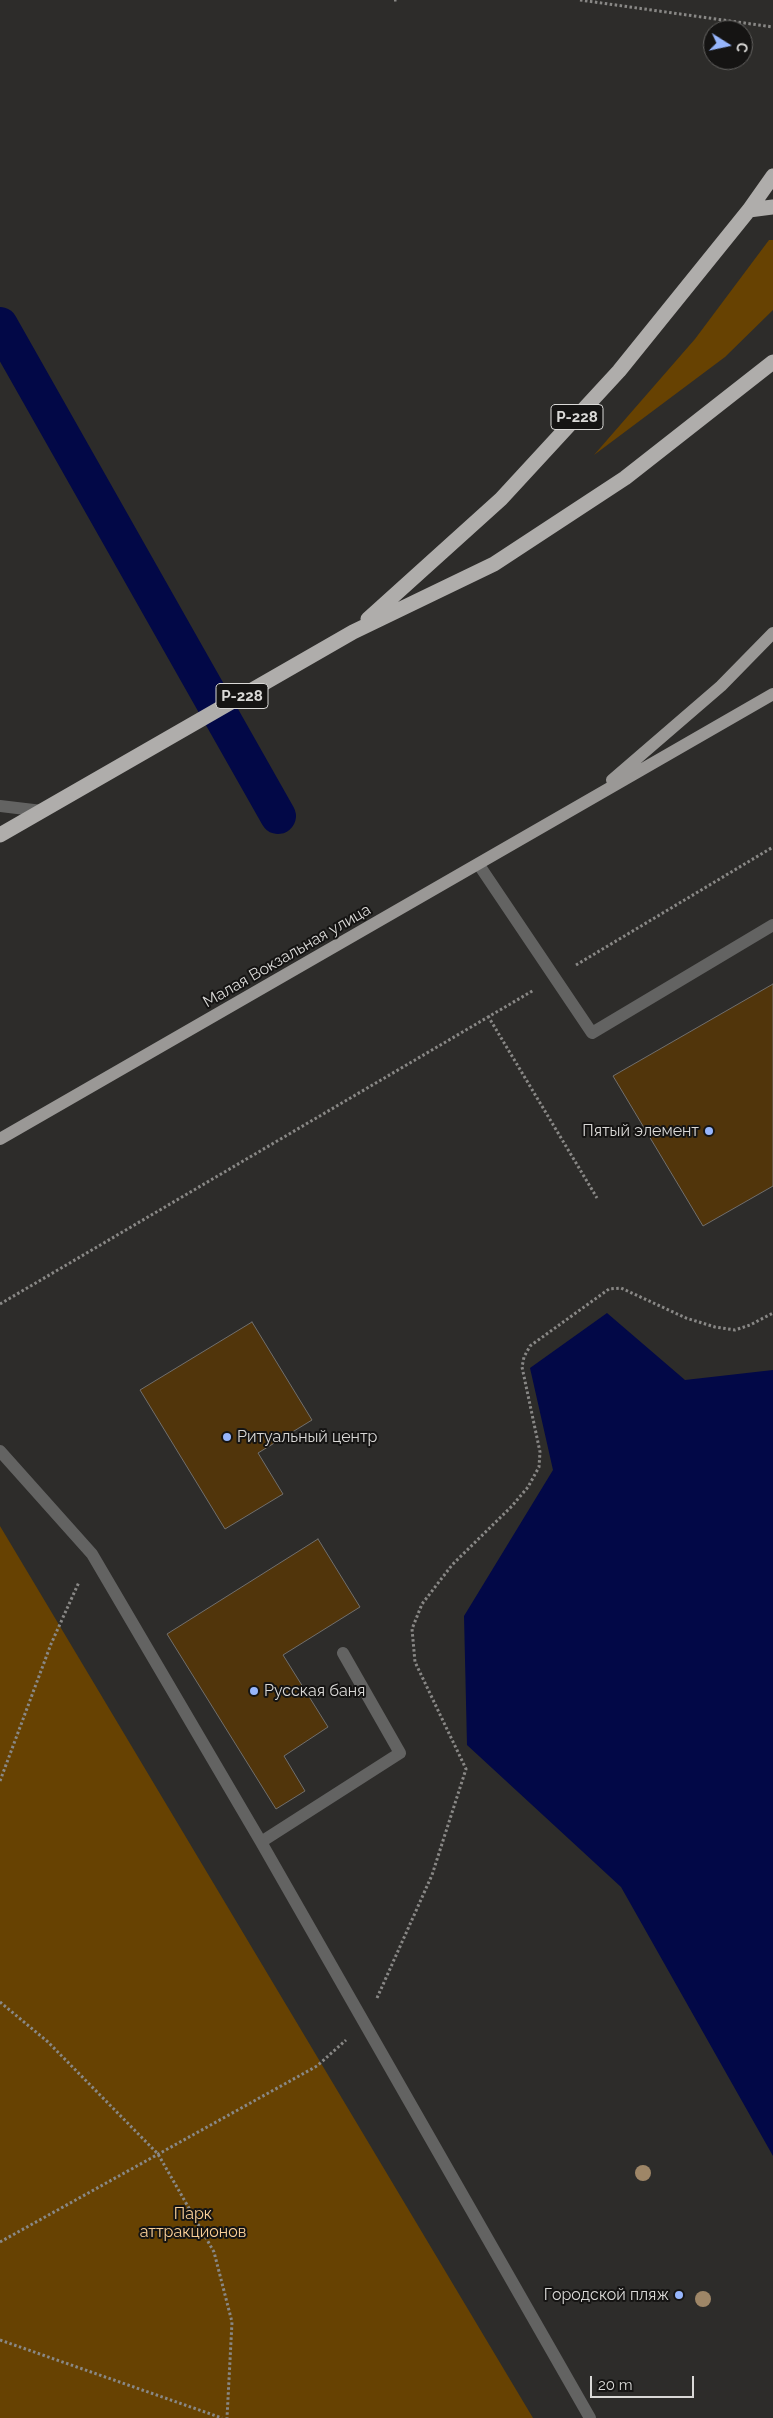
<!DOCTYPE html>
<meta charset="utf-8">
<style>
body{margin:0}
#map{position:relative;width:773px;height:2418px;overflow:hidden;background:#2d2c2a;font-family:Raleway,sans-serif}
canvas{display:block}
.north{position:absolute;left:703px;top:20px;width:50px;height:50px;box-sizing:border-box;background:#151413;border:1px solid #646361;border-radius:50%;rotate:100deg;font-size:14px;font-weight:700;line-height:20px;text-align:center;color:#dad9d7}
.north::after{content:'';display:block;margin:auto;width:18px;height:22px;background:#97b6fd;clip-path:polygon(50% 0,100% 100%,50% 72%,0 100%)}
.scale{position:absolute;left:590px;top:2376px;width:104px;height:22px;box-sizing:border-box;border:2px solid #dad9d7;border-top:0;padding-left:6px;font-size:15px;line-height:18px;white-space:nowrap;color:#dad9d7;-webkit-text-stroke:4px #151413;paint-order:stroke}
</style>
<div id="map">
<canvas width="773" height="2418"></canvas>
<div class="north">С</div>
<div class="scale">20 m</div>
</div>
<script>
const ctx = document.querySelector('canvas').getContext('2d');
ctx.lineJoin = 'round';
function paint(path, color) { ctx.fillStyle = color; ctx.fill(path, 'evenodd'); }
const shape = rows => new Path2D(rows.map(r => 'M' + r).join(''));
function strokePath(path, color, width, dash) { ctx.strokeStyle = color; ctx.lineWidth = width; ctx.lineCap = dash ? 'butt' : 'round'; ctx.setLineDash(dash || []); ctx.stroke(path); }
function drawText(font, color, halo, rows, align = 'center') {
  ctx.font = font + ' Raleway,sans-serif'; ctx.lineWidth = 4; ctx.setLineDash([]); ctx.textBaseline = 'middle'; ctx.strokeStyle = halo; ctx.fillStyle = color; for (const [text, x, y, turn = 0] of rows) {
    ctx.save(); ctx.translate(x, y); ctx.rotate((+turn || 0) * Math.PI / 180); ctx.textAlign = isNaN(turn) ? turn : align; if (halo) ctx.strokeText(text, 0, 0); ctx.fillText(text, 0, 0); ctx.restore();
  }
}
const green = shape([
 [769,240,773,240,773,310,725,357,594,455,695,339],
 [0,1526,533,2418,0,2418]
]);
const water = shape([
 [607,1313,685,1380,773,1370,773,2156,621,1887,467,1745,464,1616,553,1470,530,1368]
]);
const canal = shape([
 [0,325,278,816]
]);
const building = shape([
 [773,984,773,1186,703,1226,613,1076,773,984],
 [252,1322,312,1420,258,1453,283,1494,225,1529,140,1390,252,1322],
 [318,1539,360,1607,283,1655,328,1727,284,1756,305,1791,276,1809,167,1634,318,1539]
]);
const path = shape([
 [394,0,398,0],
 [580,0,773,27],
 [576,965,773,847],
 [488,1016,597,1198],
 [0,1304,534,990],
 [0,1781,51,1644,79,1582],
 [377,1998,432,1875,466,1769,415,1662,412,1629,422,1604,452,1565,512,1506,528,1487,539,1467,540,1452,522,1367,524,1357,530,1346,609,1289,621,1288,686,1318,715,1327,735,1330,750,1325,773,1313],
 [0,2002,48,2042,158,2154,214,2252,232,2322,227,2418],
 [0,2242,317,2066,346,2040],
 [0,2340,222,2418]
]);
const minor = shape([
 [0,806,42,811],
 [479,865,592,1033,773,925],
 [0,1451,92,1554,261,1842,590,2418],
 [261,1842,400,1753,343,1653]
]);
const major = shape([
 [612,780,721,686,773,633],
 [0,1139,773,694]
]);
const highway = shape([
 [749,210,773,207],
 [368,619,501,499,619,371,749,210,773,176],
 [0,835,353,632,494,564,625,478,773,362]
]);
const trees = [
 [643,2173],
 [703,2299]
];
const markers = [
 [709,1131,5,"#97b6fd"],
 [227,1437,5,"#97b6fd"],
 [254,1691,5,"#97b6fd"],
 [679,2295,5,"#97b6fd"]
];
const shields = [
 [577,417,52],
 [242,696,52]
];
const shieldNames = [
 ["Р-228",577,417],
 ["Р-228",242,696]
];
const streetNames = [
 ["Малая Вокзальная улица",287,956,-30]
];
const poiNames = [
 ["Пятый элемент",699,1131],
 ["Ритуальный центр",237,1437,"left"],
 ["Русская баня",264,1691,"left"],
 ["Городской пляж",669,2295]
];
const parkNames = [
 ["Парк",193,2214],
 ["аттракционов",193,2232]
];
paint(green, '#674202');
paint(water, '#020847');
strokePath(canal, '#020847', 36);
paint(building, '#51350b');
strokePath(building, '#716f6d', 1);
strokePath(path, '#898886', 3, [2.5, 2.5]);
strokePath(minor, '#636362', 12);
strokePath(major, '#9a9896', 12);
strokePath(highway, '#afadab', 15);
ctx.fillStyle = '#9e8667';
for (const [x, y] of trees) { ctx.beginPath(); ctx.arc(x, y, 8, 0, 2 * Math.PI); ctx.fill(); }
for (const [x, y, r, color] of markers) { const dot = new Path2D(); dot.arc(x, y, r, 0, 2 * Math.PI); ctx.fillStyle = color; ctx.fill(dot); strokePath(dot, '#151413', 2); }
for (const [x, y, w] of shields) { const box = new Path2D(); box.roundRect(x - w / 2, y - 12.5, w, 25, 4); ctx.fillStyle = '#151413'; ctx.fill(box); strokePath(box, '#dad9d7', 1); }
drawText('bold 15px', '#dad9d7', null, shieldNames);
drawText('16px', '#dad9d7', '#151413', streetNames);
drawText('16px', '#dad9d7', '#151413', poiNames, 'right');
drawText('16px', '#fbd099', '#151413', parkNames);
</script>
